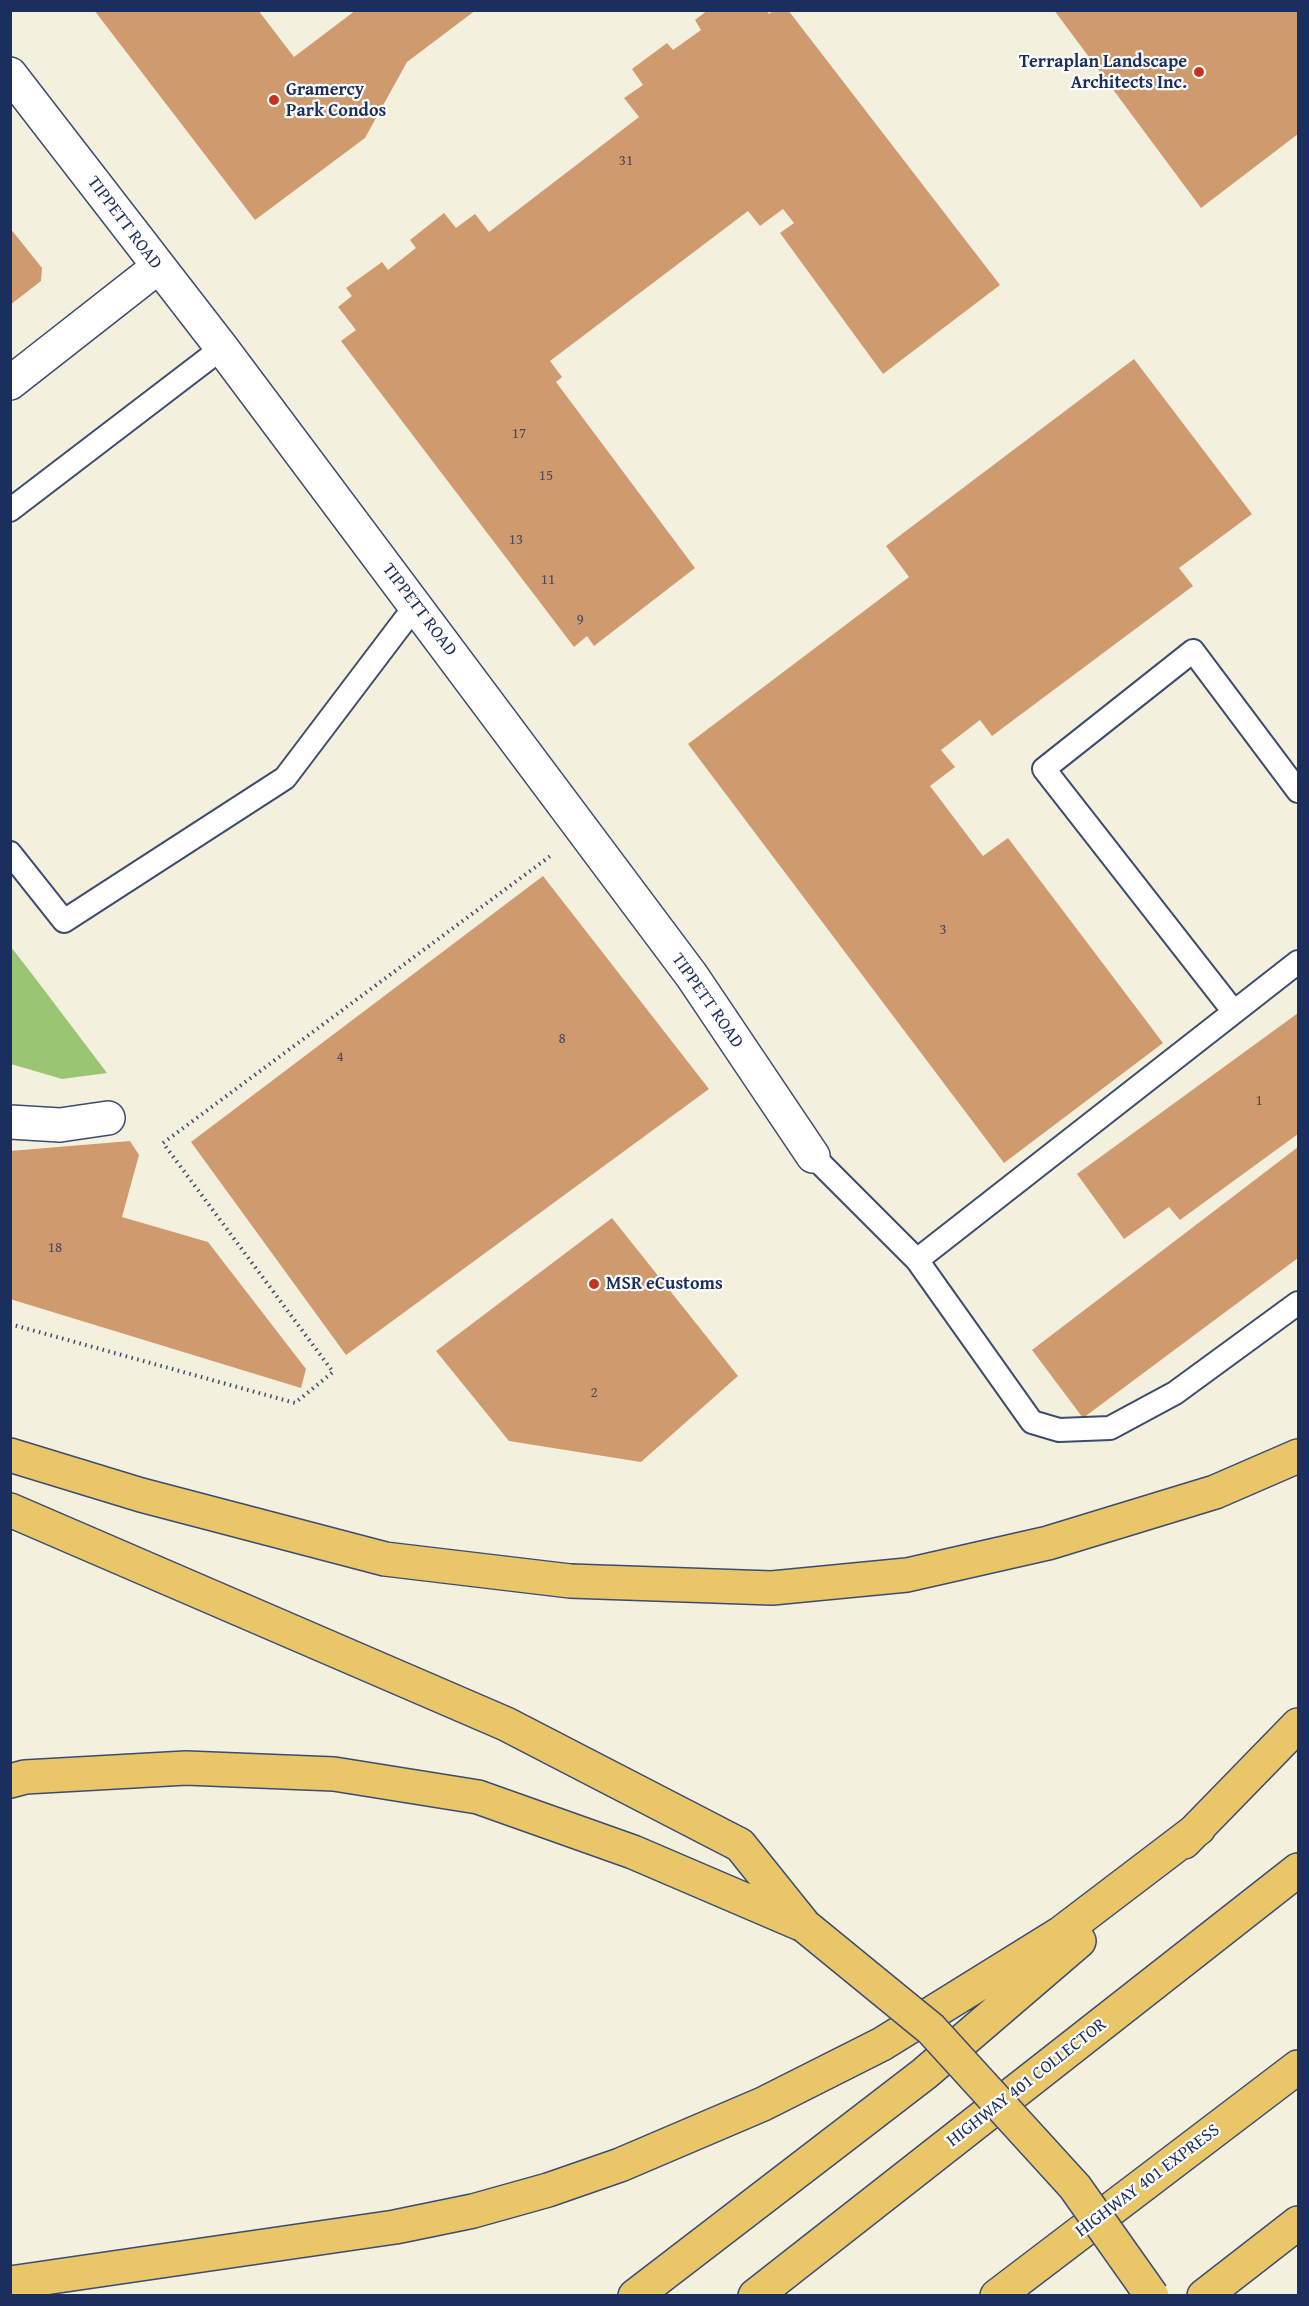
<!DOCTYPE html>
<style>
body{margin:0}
#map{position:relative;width:1309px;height:2306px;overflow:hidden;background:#f4f0de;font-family:"Gentium Book Plus",serif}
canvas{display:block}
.frame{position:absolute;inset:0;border:12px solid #1b2f5e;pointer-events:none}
</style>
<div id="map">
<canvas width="1309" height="2306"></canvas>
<div class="frame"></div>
</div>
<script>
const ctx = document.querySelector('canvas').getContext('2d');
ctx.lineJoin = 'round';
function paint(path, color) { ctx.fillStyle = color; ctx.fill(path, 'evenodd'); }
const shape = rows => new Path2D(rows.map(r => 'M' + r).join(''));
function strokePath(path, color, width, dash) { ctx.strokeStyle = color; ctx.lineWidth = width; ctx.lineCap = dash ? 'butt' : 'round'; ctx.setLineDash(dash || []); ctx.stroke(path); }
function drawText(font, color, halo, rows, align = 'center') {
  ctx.font = font + ' "Gentium Book Plus",serif'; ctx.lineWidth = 4.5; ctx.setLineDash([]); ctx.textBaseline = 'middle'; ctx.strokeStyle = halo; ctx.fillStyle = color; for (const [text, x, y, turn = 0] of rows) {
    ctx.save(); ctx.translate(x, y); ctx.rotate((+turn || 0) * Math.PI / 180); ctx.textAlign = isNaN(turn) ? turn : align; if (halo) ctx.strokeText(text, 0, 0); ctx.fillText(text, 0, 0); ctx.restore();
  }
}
const green = shape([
 [11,947,32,974,107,1073,62,1079,11,1064]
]);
const building = shape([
 [94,10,258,10,294,57,356,10,476,10,407,62,365,138,255,220],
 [708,10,767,10,769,14,774,10,788,10,1000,285,883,374,780,233,794,223,783,209,760,226,748,211,550,361,562,377,556,382,695,568,594,646,587,636,574,647,341,341,356,330,338,307,352,296,346,288,382,262,388,270,416,248,410,240,444,213,456,228,475,214,489,232,639,117,624,98,643,85,632,69,667,43,673,50,701,30,695,20],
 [1054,10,1298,10,1298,134,1201,208],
 [10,228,42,268,41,281,10,305],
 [1134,359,1252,514,1179,568,1193,586,992,736,980,720,941,750,955,767,930,786,983,856,1008,838,1163,1043,1004,1163,688,744,909,577,886,546],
 [543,876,709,1089,346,1355,191,1142],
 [1298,1013,1298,1134,1180,1220,1169,1207,1124,1239,1077,1174],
 [130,1141,139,1155,122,1217,208,1242,306,1369,301,1388,10,1299,10,1151],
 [1298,1147,1298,1258,1083,1418,1032,1350],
 [612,1218,738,1376,641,1462,509,1441,436,1351]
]);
const path = shape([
 [10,1324,295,1403,333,1372,163,1143,553,854]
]);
const service = shape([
 [10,510,222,348],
 [10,853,64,921,285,778,416,605],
 [1234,1012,1044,769,1193,651,1298,791],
 [813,1156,917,1260,1032,1422,1059,1430,1110,1428,1175,1393,1298,1303],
 [917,1260,1298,962]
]);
const minor = shape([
 [10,74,222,348,692,976,813,1156],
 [10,383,158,267],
 [10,1122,60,1125,108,1118]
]);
const motorway = shape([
 [10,1455,141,1495,385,1559,570,1581,772,1588,907,1575,1048,1543,1215,1492,1298,1456],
 [10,1510,506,1724,740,1845,805,1926],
 [10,1781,25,1777,186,1768,334,1774,478,1797,633,1852,801,1924],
 [1184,1842,1298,1725],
 [10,2283,395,2227,473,2211,548,2190,620,2165,763,2104,882,2044,1061,1933,1199,1828],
 [635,2296,924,2074,1079,1941],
 [755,2296,1298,1870],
 [997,2296,1298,2067],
 [1204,2296,1298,2223]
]);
const motorwayBridge = shape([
 [805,1926,931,2029,1075,2187,1152,2296]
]);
const markers = [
 [1199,72,6,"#c8321e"],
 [274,100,6,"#c8321e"],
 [594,1284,6,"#c8321e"]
];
const numberNames = [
 ["31",626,161],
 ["17",519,434],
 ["15",546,476],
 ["13",516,540],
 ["11",548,580],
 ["9",580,620],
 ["3",943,930],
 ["8",562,1039],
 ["4",340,1057],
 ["1",1259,1101],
 ["18",55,1248],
 ["2",594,1393]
];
const poiNames = [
 ["Terraplan Landscape",1187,62,"right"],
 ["Architects Inc.",1187,83,"right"],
 ["Gramercy",286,90],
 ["Park Condos",286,111],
 ["MSR eCustoms",606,1284]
];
const streetNames = [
 ["TIPPETT ROAD",124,223,53],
 ["TIPPETT ROAD",419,610,53],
 ["TIPPETT ROAD",707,1001,55],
 ["HIGHWAY 401 COLLECTOR",1027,2083,-38],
 ["HIGHWAY 401 EXPRESS",1148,2181,-37]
];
paint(green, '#9ac572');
paint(building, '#d09a6f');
strokePath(service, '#3c4c71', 26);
strokePath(minor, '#3c4c71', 36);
strokePath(motorway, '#3c4c71', 36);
strokePath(path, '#3c4c71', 4, [1.5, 4.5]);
strokePath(service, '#fff', 22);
strokePath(minor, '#fff', 33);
strokePath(motorway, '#e9c769', 33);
strokePath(motorwayBridge, '#3c4c71', 36, []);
strokePath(motorwayBridge, '#e9c769', 33);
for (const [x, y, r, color] of markers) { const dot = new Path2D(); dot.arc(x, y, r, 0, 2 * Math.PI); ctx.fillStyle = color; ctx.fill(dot); strokePath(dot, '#fff', 2); }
drawText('15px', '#484a62', null, numberNames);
drawText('bold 18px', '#1b2f5e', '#fff', poiNames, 'left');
drawText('18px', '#1b2f5e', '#fff', streetNames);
</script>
